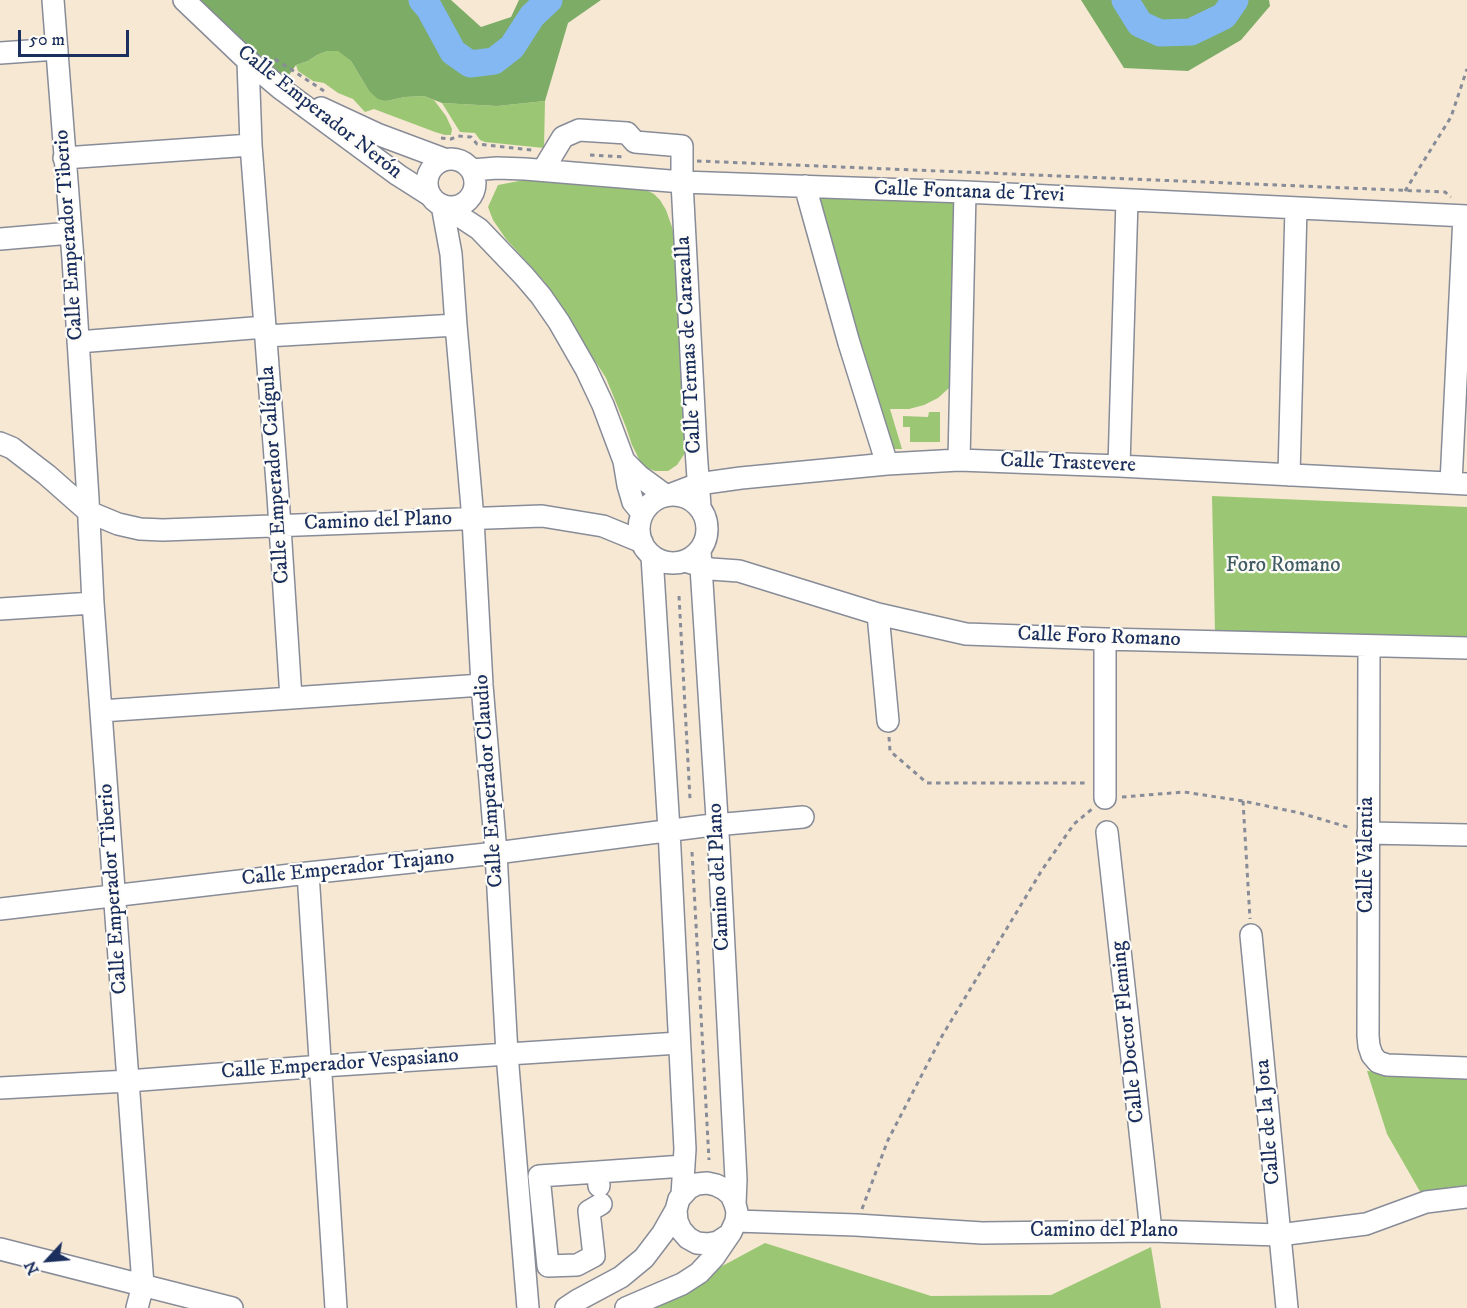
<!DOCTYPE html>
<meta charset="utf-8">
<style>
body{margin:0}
#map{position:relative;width:1467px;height:1308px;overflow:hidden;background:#f6e8d3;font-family:"IM FELL DW Pica",serif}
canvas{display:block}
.north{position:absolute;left:18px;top:1230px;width:60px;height:60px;-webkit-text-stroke:4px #fdfcf7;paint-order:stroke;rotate:244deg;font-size:16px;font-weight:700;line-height:24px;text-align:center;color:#1b2f5e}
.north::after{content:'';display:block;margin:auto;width:21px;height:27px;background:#1b2f5e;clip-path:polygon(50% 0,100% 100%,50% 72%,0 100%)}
.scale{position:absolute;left:18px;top:30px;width:111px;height:27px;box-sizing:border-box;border:3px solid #1b2f5e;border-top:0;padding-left:8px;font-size:18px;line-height:21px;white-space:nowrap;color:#1b2f5e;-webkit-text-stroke:4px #fdfcf7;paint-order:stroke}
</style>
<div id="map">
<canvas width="1467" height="1308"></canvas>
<div class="north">N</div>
<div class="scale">50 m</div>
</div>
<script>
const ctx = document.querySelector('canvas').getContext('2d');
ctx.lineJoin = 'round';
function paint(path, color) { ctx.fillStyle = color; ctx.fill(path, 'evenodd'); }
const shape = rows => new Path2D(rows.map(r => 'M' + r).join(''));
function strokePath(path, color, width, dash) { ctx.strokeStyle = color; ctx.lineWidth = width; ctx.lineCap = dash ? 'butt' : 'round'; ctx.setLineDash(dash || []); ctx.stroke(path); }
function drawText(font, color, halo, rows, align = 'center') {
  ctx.font = font + ' "IM FELL DW Pica",serif'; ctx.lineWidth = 4.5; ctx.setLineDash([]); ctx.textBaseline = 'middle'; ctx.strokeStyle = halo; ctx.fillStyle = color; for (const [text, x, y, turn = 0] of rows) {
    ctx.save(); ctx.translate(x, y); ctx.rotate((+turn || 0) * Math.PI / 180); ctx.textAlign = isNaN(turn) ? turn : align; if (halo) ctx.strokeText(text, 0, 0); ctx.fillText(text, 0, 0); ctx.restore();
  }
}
const green = shape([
 [327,51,339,51,351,61,369,91,386,101,405,97,424,96,434,100,446,116,452,129,451,135,445,135,435,132,374,109,365,112,353,99,338,93,324,83,313,81,298,71,296,65,308,61,317,55],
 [545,101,544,148,485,142,480,140,475,133,460,132,442,103,497,106],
 [540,177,608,184,646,190,654,194,660,200,666,210,672,227,677,252,688,435,685,453,677,465,668,471,655,471,647,468,641,463,632,445,626,427,606,378,544,281,506,239,493,220,488,207,498,185],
 [809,196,957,202,949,388,938,398,924,405,909,409,890,409,902,449,884,449],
 [929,412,940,412,940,442,910,442,910,427,903,427,903,416,928,417],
 [1212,496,1467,507,1467,639,1215,632],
 [1367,1071,1467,1078,1467,1195,1426,1202,1387,1134],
 [765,1243,931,1296,1051,1295,1151,1247,1161,1308,644,1308]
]);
const forest = shape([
 [184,0,451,0,481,27,511,17,519,0,601,0,568,23,545,101,497,106,442,103,424,96,405,97,386,101,378,99,369,91,351,61,338,51,327,51,317,55,308,61,296,65,280,88],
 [1081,0,1269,0,1270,6,1241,40,1188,71,1124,68]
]);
const river = shape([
 [422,0,429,8,453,52,470,64,494,61,512,47,532,16,549,0],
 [1125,0,1140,24,1160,33,1191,32,1224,16,1235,0]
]);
const path = shape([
 [275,59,324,91],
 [441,138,451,139,458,136,471,137,477,144,532,150],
 [590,155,625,157],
 [697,161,1445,192,1451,197],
 [1405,191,1451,117,1467,69],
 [679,596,690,799],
 [889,737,890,751,927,783,1088,783],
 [1122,797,1184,792,1243,801,1300,813,1351,828],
 [1243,801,1250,919],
 [692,852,709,1160],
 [862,1209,888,1140,942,1036,1042,870,1074,824,1092,809]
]);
const minor = shape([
 [53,0,73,259,88,499,93,603,143,1285,137,1308],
 [184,0,248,61,280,88,398,175,431,196],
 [0,53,57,49],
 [248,61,251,145,278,496,291,698],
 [321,108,377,134,444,159],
 [64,158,251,145],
 '427 183a24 24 0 1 1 48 0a24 24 0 1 1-48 0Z',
 [472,170,497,168,525,169,682,182,965,192,1467,216],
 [543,170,563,137,579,130,627,133,635,142,682,146,682,182,696,449,700,507],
 [805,186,849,343,887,464],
 [442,205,451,254,456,325,473,519,482,685,496,853,507,1054,528,1308],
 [444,206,479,229,524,276,541,296,559,322,586,369,603,405,624,461,628,485,633,502,642,513],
 [0,239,71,233],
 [266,336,456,325],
 [78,342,265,327],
 [0,443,12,448,47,475,89,512,118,524,140,529,163,530,542,516,603,526,642,542],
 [959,460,965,192],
 [624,461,639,476,665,495],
 [1119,466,1127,200],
 [1289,475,1296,208],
 [1451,483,1464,216],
 [672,494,698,484,741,478,887,464,959,460,1119,466,1467,484],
 '639 529a34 34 0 1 1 68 0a34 34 0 1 1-68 0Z',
 [700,551,719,850,736,1179,735,1204],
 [652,556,669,830,685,1149,682,1195],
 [685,561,711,569,739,571,878,614,966,634,1105,639,1467,648],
 [0,609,93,603],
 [878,614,888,721],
 [1105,639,1105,798],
 [1369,646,1368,1036,1369,1046,1372,1055,1378,1062,1387,1065,1467,1068],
 [101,711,482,685],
 [1107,832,1151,1231],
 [1368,833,1467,835],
 [308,873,336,1308],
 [0,909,308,873,496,853,704,826,803,817],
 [1251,935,1287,1308],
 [0,1088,128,1081,322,1066,679,1043],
 [598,1172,539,1176,548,1266,577,1265,594,1256,589,1211,601,1204],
 [599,1186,598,1172,684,1166],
 [676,1210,677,1221,681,1230,688,1238,697,1243,708,1244,718,1242,727,1236],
 [736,1221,856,1225,982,1233,1151,1231,1279,1235,1366,1224,1426,1202,1467,1197],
 [0,1249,232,1308],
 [566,1308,578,1300,621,1277,644,1258,663,1233,676,1210,679,1199,689,1188,697,1184,707,1183,716,1185,724,1189,731,1195,735,1204,737,1212,736,1221,731,1232,714,1257,699,1273,682,1284,626,1308]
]);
const streetNames = [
 ["Calle Emperador Nerón",319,113,38],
 ["Calle Fontana de Trevi",969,193,2],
 ["Calle Emperador Tiberio",70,235,-94],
 ["Calle Termas de Caracalla",690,345,-93],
 ["Calle Trastevere",1068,464,2],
 ["Calle Emperador Calígula",276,475,-94],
 ["Camino del Plano",378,522,-2],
 ["Calle Foro Romano",1099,638,2],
 ["Calle Emperador Claudio",490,781,-94],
 ["Calle Valentia",1368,855,-90],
 ["Calle Emperador Trajano",348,869,-6],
 ["Camino del Plano",720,877,-93],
 ["Calle Emperador Tiberio",114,889,-94],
 ["Calle Doctor Fleming",1129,1032,-96],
 ["Calle Emperador Vespasiano",340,1065,-4],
 ["Calle de la Jota",1269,1122,-95],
 ["Camino del Plano",1104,1232]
];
const parkNames = [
 ["Foro Romano",1283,567]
];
paint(green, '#9bc774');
paint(forest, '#7cac66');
strokePath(river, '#84b8f2', 27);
strokePath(minor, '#888c98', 24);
strokePath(path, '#888c98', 3, [4.5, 4.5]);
strokePath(minor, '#fff', 21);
drawText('21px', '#1b2f5e', '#fdfcf7', streetNames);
drawText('21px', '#415d65', '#fdfcf7', parkNames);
</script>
